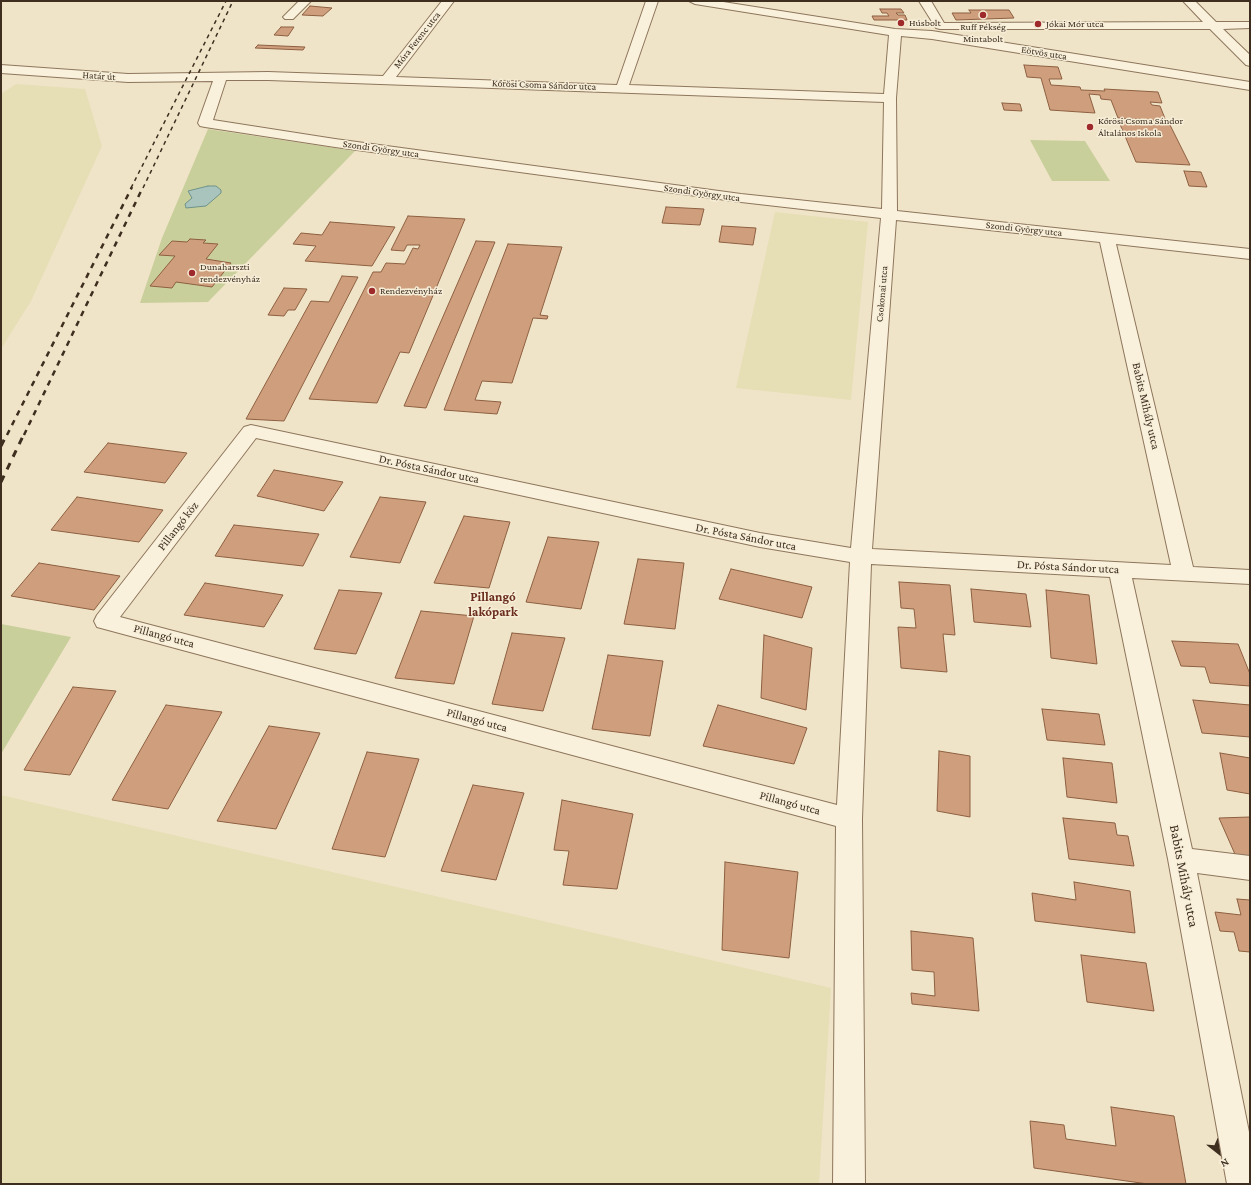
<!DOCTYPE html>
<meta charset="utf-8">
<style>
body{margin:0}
#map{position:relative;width:1251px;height:1185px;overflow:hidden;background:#f0e4c8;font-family:"Crimson Pro",serif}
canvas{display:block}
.frame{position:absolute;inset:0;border:2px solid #3d2e20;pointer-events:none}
.north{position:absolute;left:1199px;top:1133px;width:40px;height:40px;-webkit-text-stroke:3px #f7eed8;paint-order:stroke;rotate:149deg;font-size:11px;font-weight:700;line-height:16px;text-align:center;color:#3d2e20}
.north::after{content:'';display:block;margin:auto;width:14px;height:18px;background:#3d2e20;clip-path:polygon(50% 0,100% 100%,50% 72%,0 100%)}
</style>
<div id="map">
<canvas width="1251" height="1185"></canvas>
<div class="frame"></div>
<div class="north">N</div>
</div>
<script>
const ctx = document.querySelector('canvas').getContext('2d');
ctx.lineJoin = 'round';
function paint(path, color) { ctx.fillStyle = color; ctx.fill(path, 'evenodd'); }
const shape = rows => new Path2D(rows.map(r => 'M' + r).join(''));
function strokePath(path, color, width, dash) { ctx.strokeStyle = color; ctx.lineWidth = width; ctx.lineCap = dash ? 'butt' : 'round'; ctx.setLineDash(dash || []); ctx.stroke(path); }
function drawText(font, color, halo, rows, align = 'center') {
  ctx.font = font + ' "Crimson Pro",serif'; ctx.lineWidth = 3; ctx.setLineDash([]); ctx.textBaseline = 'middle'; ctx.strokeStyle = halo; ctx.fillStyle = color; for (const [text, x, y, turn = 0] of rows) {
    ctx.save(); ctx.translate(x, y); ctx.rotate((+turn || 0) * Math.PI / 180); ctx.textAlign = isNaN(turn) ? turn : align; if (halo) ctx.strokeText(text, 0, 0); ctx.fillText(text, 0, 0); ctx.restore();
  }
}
const farmland = shape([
 [16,84,85,89,102,146,31,301,1,349,1,94],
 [775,212,868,222,851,400,736,388],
 [1,795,831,988,819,1184,1,1184]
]);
const green = shape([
 [208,129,355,151,208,302,140,303,162,238],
 [1030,140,1085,141,1110,181,1052,181],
 [1,624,71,637,1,754]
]);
const water = shape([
 [208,186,216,186,221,190,221,193,206,206,186,208,185,204,192,198,188,191,208,186]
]);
const building = shape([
 [310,6,332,8,323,16,302,15,310,6],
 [880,9,901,9,904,13,896,13,898,15,905,15,907,20,874,20,872,16,889,16,887,13,882,13,880,9],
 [969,10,1009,10,1014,18,956,20,952,13,971,13,969,10],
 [281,27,294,27,288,36,274,35,281,27],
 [258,45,305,47,303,50,255,48,258,45],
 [1024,65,1058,67,1062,79,1049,79,1051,85,1080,87,1081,90,1105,91,1104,89,1158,92,1162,103,1150,102,1152,105,1160,106,1166,121,1118,118,1111,100,1101,99,1100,95,1089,94,1095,113,1050,110,1041,78,1027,77,1024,65],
 [1002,103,1020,104,1022,111,1004,110,1002,103],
 [1119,122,1170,125,1190,165,1136,162,1119,122],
 [1184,171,1201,172,1207,187,1189,186,1184,171],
 [666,207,704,209,700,225,662,223,666,207],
 [408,216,465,219,409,353,400,352,377,403,309,399,373,272,381,272,386,263,405,264,413,248,418,249,420,245,407,245,404,251,391,250,408,216],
 [330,222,395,227,372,266,305,261,316,246,293,244,301,233,322,235,330,222],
 [722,226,756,228,753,245,719,242,722,226],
 [190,239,206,240,203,243,218,244,206,259,231,263,212,287,176,282,172,288,150,286,175,256,159,255,172,241,187,242,190,239],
 [476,241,495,242,426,408,404,406,476,241],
 [508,244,562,247,540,315,548,316,547,319,533,318,512,383,482,381,475,400,501,402,497,414,444,410,508,244],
 [342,276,358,277,284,421,246,419,311,301,329,302,342,276],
 [284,288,307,289,295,310,288,310,284,316,268,315,284,288],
 [108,443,187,453,165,483,84,472,108,443],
 [274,470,343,482,324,511,257,496,274,470],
 [77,497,163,510,139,542,51,530,77,497],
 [380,497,426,502,400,563,350,557,380,497],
 [464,516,510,522,489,588,434,583,464,516],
 [234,525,319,534,303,566,215,556,234,525],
 [548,537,599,542,581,609,526,602,548,537],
 [638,559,684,563,675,629,624,624,638,559],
 [39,563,120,576,94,610,11,596,39,563],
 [731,569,812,587,802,618,719,599,731,569],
 [899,582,950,585,955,635,943,634,947,672,901,668,898,627,916,628,914,609,901,608,899,582],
 [205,583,283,595,264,627,184,615,205,583],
 [971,589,1026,594,1031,627,974,622,971,589],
 [339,590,382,593,356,654,314,649,339,590],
 [1046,590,1089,595,1097,664,1051,658,1046,590],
 [421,611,474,616,454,684,395,678,421,611],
 [512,633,565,638,543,711,492,704,512,633],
 [764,635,812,648,806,710,761,698,764,635],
 [1172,641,1238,644,1250,674,1250,686,1210,683,1205,667,1181,666,1172,641],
 [608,655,663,661,650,736,592,729,608,655],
 [73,687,116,691,70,775,24,770,73,687],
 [1193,700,1250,705,1250,737,1202,733,1193,700],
 [166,705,222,712,168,809,112,800,166,705],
 [718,705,807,728,794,764,703,746,718,705],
 [1042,709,1099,714,1105,745,1047,740,1042,709],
 [269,726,320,733,276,829,217,821,269,726],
 [939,751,970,756,970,817,937,811,939,751],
 [367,752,419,759,385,857,332,849,367,752],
 [1220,753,1250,758,1250,794,1227,790,1220,753],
 [1063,758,1112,763,1117,803,1067,797,1063,758],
 [473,785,524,793,496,880,441,871,473,785],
 [562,800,633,814,617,889,563,885,569,851,554,850,562,800],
 [1250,817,1250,860,1238,861,1219,818,1250,817],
 [1063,818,1115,823,1117,835,1128,836,1134,866,1069,859,1063,818],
 [725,862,798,872,789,958,722,950,725,862],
 [1074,882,1130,891,1135,933,1035,921,1032,893,1076,900,1074,882],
 [1237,899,1250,900,1250,952,1239,951,1234,932,1220,931,1215,912,1241,915,1237,899],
 [911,931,973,938,979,1011,912,1004,911,993,935,996,934,972,912,970,911,931],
 [1081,955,1146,963,1154,1011,1087,1002,1081,955],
 [1111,1107,1174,1116,1186,1184,1148,1184,1034,1168,1030,1121,1064,1125,1066,1139,1116,1146,1111,1107]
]);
const minor = shape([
 [299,1,311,1,293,19,285,19,283,17,299,1],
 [442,1,454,1,396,77,617,85,646,1,658,1,629,85,884,94,889,35,695,4,689,1,717,1,895,29,932,31,1250,82,1250,90,932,39,901,36,896,98,897,211,1250,249,1250,259,1116,244,1193,567,1250,570,1250,584,1132,578,1192,849,1250,856,1250,880,1197,873,1250,1137,1250,1184,1227,1184,1168,859,1110,577,871,564,862,819,865,1184,833,1184,836,826,97,627,94,621,97,615,244,427,251,425,760,533,851,548,881,218,741,202,335,147,205,127,200,126,198,123,213,81,128,82,1,73,1,65,128,74,268,72,383,76,442,1],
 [226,80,268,80,884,102,882,209,741,194,335,139,213,120,226,80],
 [896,220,1100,242,1171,565,872,549,896,220],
 [256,438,760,547,850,562,837,805,120,617,256,438],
 [919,1,931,1,944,23,1203,22,1183,1,1195,1,1216,22,1250,22,1250,28,1223,29,1250,55,1250,66,1246,65,1210,29,940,29,936,28,919,1]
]);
const railFar2 = shape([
 [131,188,226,1],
 [143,188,233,1]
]);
const railFar1 = shape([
 [7,435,132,187],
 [24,435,143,187]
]);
const rail = shape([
 [1,446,7,434],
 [1,482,24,434]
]);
const markers = [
 [983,15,4,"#9e2a2b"],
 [901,23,4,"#9e2a2b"],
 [1038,24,4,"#9e2a2b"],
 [1090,127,4,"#9e2a2b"],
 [192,273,4,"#9e2a2b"],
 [372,291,4,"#9e2a2b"]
];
const farPoinames = [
 ["Húsbolt",909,23],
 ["Jókai Mór utca",1046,24],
 ["Ruff Pékség",983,27,"center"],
 ["Mintabolt",983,39,"center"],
 ["Kőrösi Csoma Sándor",1098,121],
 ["Általános Iskola",1098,133],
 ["Dunaharszti",200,267],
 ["rendezvényház",200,279],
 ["Rendezvényház",380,291]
];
const farStreetnames = [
 ["Móra Ferenc utca",417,40,-52],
 ["Eötvös utca",1044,53,9],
 ["Határ út",99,76,4],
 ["Kőrösi Csoma Sándor utca",544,85,2],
 ["Szondi György utca",381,149,8],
 ["Szondi György utca",702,193,8],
 ["Szondi György utca",1024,229,6],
 ["Csokonai utca",882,294,-85]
];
const streetNames = [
 ["Babits Mihály utca",1146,406,77],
 ["Dr. Pósta Sándor utca",429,469,12],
 ["Pillangó köz",178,526,-52],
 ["Dr. Pósta Sándor utca",746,537,11],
 ["Dr. Pósta Sándor utca",1068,567,3],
 ["Pillangó utca",164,636,15],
 ["Pillangó utca",477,720,15],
 ["Pillangó utca",790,803,15]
];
const neighbourhoodNames = [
 ["Pillangó",493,597],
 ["lakópark",493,612]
];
const nearStreetnames = [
 ["Babits Mihály utca",1184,876,79]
];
paint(farmland, '#e6deb5');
paint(green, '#c9cf9b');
paint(water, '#a9c4bc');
strokePath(water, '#6f938a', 1);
paint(building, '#cf9f7d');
strokePath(building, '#8d5f41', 1);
strokePath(minor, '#8d765c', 2);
paint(minor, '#faf1dc');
strokePath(railFar2, '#3d2e20', 1.5, [4, 4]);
strokePath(railFar1, '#3d2e20', 2.5, [5.5, 5.5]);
strokePath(rail, '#3d2e20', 3, [7, 7]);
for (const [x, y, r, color] of markers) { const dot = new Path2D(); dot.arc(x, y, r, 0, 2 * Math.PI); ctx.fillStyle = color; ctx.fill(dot); strokePath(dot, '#f7eed8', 1.5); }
drawText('10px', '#3d2e20', '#f7eed8', farPoinames, 'left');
drawText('10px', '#3d2e20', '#f7eed8', farStreetnames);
drawText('12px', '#3d2e20', '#f7eed8', streetNames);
drawText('bold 13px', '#6b2e1e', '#f7eed8', neighbourhoodNames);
drawText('14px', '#3d2e20', '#f7eed8', nearStreetnames);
</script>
